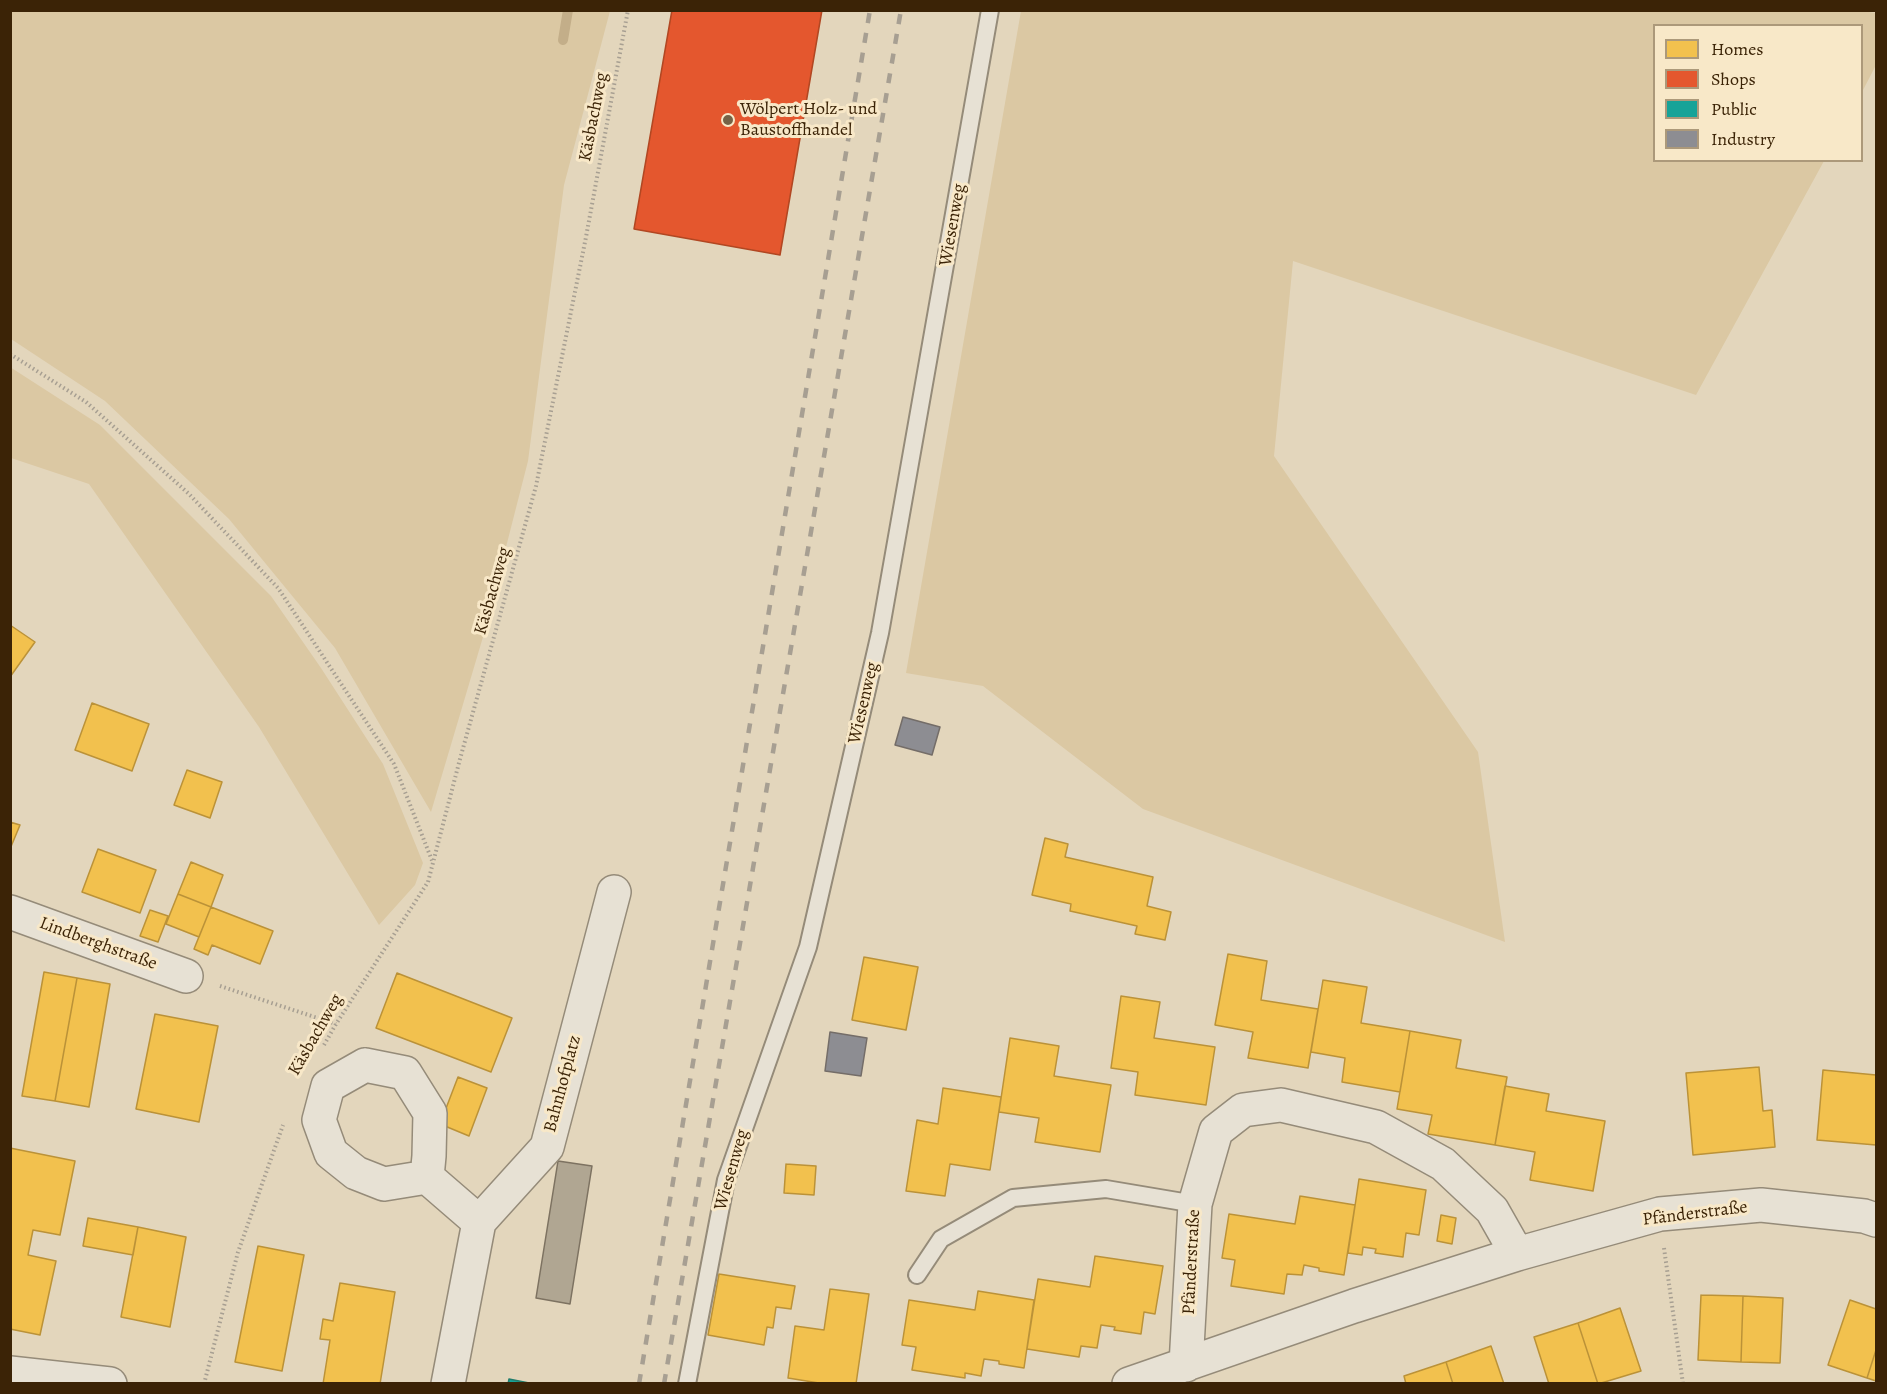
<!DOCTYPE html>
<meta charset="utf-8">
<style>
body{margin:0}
#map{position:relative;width:1887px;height:1394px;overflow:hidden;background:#e3d6bc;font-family:Alegreya,serif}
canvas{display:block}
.frame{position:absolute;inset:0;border:12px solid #3b2306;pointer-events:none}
.legend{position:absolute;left:1653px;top:24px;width:210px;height:138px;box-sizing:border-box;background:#f8e8c8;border:2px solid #ac997a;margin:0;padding:8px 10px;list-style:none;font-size:18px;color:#3b2306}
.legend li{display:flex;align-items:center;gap:12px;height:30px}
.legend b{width:30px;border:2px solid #ac997a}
</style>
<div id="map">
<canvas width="1887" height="1394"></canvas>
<div class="frame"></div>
<ul class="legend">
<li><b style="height:16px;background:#f2c14e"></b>Homes</li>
<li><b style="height:16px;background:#e4572e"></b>Shops</li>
<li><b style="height:16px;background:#17a398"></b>Public</li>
<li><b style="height:16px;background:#8d8d92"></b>Industry</li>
</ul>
</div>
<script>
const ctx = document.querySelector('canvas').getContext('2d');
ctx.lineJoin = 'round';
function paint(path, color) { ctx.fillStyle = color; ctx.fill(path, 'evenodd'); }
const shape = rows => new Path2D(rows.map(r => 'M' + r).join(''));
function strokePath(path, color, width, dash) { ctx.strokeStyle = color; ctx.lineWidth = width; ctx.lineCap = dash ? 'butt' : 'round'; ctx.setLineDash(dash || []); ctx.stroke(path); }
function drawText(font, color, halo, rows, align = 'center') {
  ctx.font = font + ' Alegreya,serif'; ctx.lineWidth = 6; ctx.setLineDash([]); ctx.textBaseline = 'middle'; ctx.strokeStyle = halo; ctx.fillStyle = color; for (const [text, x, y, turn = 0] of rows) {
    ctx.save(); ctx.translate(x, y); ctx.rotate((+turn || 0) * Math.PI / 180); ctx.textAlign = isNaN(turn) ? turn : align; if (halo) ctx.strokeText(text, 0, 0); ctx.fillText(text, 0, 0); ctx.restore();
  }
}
const green = shape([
 [10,11,610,11,564,185,528,461,483,637,431,812,335,648,229,519,105,401,11,339],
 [1861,11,1876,13,1876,65,1862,92,1862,26,1654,26,1654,160,1824,161,1696,395,1293,261,1274,456,1478,752,1505,942,1143,809,983,686,906,673,1021,11],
 [10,367,100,425,271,596,321,668,383,764,423,863,415,885,379,925,259,727,89,484,11,458]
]);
const homes = shape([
 [10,625,35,642,10,677,10,625],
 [92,703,149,724,132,771,75,750,92,703],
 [187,770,222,782,210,818,174,805,187,770],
 [10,822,20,825,10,849,10,822],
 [1045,838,1068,844,1065,857,1153,877,1147,906,1171,912,1165,940,1135,934,1137,926,1070,911,1071,904,1032,895,1045,838],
 [98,849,156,870,140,913,82,892,98,849],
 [191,862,223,875,211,907,178,894,191,862],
 [178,894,211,907,199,937,166,924,178,894],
 [211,907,273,931,260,964,212,945,208,955,194,949,211,907],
 [150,910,168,916,158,942,140,936,150,910],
 [1228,954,1267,961,1261,1000,1318,1009,1308,1068,1248,1058,1253,1032,1215,1025,1228,954],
 [864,957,918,967,906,1030,852,1020,864,957],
 [44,972,77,978,55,1101,22,1096,44,972],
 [397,973,512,1018,491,1072,376,1028,397,973],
 [77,978,110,984,89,1107,55,1101,77,978],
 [1323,980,1367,987,1361,1023,1410,1031,1400,1092,1342,1082,1345,1058,1311,1052,1323,980],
 [1121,996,1160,1002,1154,1038,1215,1047,1206,1105,1135,1095,1138,1072,1111,1068,1121,996],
 [155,1014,218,1026,199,1122,136,1109,155,1014],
 [1410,1031,1461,1040,1456,1068,1507,1077,1495,1145,1428,1134,1432,1115,1397,1109,1410,1031],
 [1010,1038,1059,1046,1054,1076,1111,1085,1100,1152,1035,1142,1039,1118,999,1112,1010,1038],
 [1759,1067,1763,1111,1772,1110,1775,1147,1693,1155,1686,1073,1759,1067],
 [1823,1070,1876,1075,1876,1145,1817,1140,1823,1070],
 [458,1077,487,1088,469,1136,440,1124,458,1077],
 [1505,1086,1549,1094,1546,1111,1605,1121,1593,1191,1530,1180,1535,1152,1495,1145,1505,1086],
 [943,1088,1001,1097,990,1170,950,1164,945,1196,906,1191,917,1120,938,1124,943,1088],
 [10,1148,75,1161,60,1235,33,1230,28,1255,56,1261,40,1335,10,1329,10,1148],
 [786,1164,816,1166,814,1195,784,1193,786,1164],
 [1359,1179,1426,1190,1419,1235,1406,1233,1403,1257,1375,1253,1376,1249,1363,1247,1362,1255,1348,1253,1359,1179],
 [1300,1196,1355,1205,1344,1275,1319,1271,1319,1268,1304,1265,1302,1275,1287,1274,1284,1294,1231,1286,1235,1260,1222,1258,1229,1214,1295,1224,1300,1196],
 [1441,1215,1456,1218,1452,1244,1437,1241,1441,1215],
 [88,1218,138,1227,133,1255,83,1246,88,1218],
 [138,1227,186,1237,170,1327,121,1317,138,1227],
 [258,1246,304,1255,282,1371,235,1362,258,1246],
 [1095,1256,1163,1266,1155,1314,1144,1312,1141,1334,1114,1330,1115,1327,1101,1325,1097,1348,1081,1346,1079,1357,1027,1349,1038,1279,1090,1287,1095,1256],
 [719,1274,795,1286,791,1309,776,1307,773,1328,767,1327,764,1345,708,1335,719,1274],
 [340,1283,395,1292,380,1384,323,1384,330,1340,320,1339,323,1319,333,1321,340,1283],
 [830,1289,869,1294,856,1384,825,1384,788,1378,795,1326,824,1330,830,1289],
 [978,1291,1034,1300,1024,1368,999,1364,999,1361,984,1359,981,1376,965,1373,965,1378,912,1370,916,1347,902,1345,909,1300,975,1310,978,1291],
 [1701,1295,1743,1296,1741,1362,1698,1360,1701,1295],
 [1743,1296,1783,1298,1780,1363,1741,1362,1743,1296],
 [1850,1300,1876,1309,1876,1350,1867,1378,1828,1365,1850,1300],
 [1620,1308,1641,1371,1598,1384,1578,1323,1620,1308],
 [1578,1323,1598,1384,1549,1384,1534,1337,1578,1323],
 [1491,1346,1504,1384,1453,1384,1446,1362,1491,1346],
 [1876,1350,1876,1381,1867,1378,1876,1350],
 [1446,1362,1453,1384,1406,1384,1404,1376,1446,1362]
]);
const shops = shape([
 [672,10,822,10,780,255,634,229,672,10]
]);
const public = shape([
 [509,1379,534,1384,508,1384,509,1379]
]);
const industry = shape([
 [903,717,940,727,932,755,895,745,903,717],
 [830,1032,867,1038,861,1076,825,1071,830,1032]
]);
const stream = shape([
 [563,40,568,10]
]);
const building = shape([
 [558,1161,592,1166,570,1304,536,1298,558,1161]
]);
const path = shape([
 [10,354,86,402,188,493,278,588,394,764,433,863],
 [220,986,336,1024],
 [324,1045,336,1024,428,882,460,759,536,486,586,237,628,10],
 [1664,1248,1683,1384],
 [204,1384,238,1252,283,1125]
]);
const lane = shape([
 [917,1275,941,1239,1013,1198,1106,1189,1195,1204],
 [687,1384,726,1180,808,947,880,633,990,10]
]);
const street = shape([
 [10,912,186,976],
 [365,1065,405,1073,430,1113,429,1156,427,1177,384,1184,356,1173,331,1153,319,1120,328,1086,365,1065],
 [427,1177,479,1222],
 [479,1222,547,1147,614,892],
 [1186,1365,1195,1204,1216,1131,1243,1110,1281,1105,1376,1127,1443,1164,1492,1210,1517,1254],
 [10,1373,110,1384],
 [448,1384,479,1222],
 [1129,1384,1354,1306,1517,1254,1660,1214,1761,1205,1864,1216,1876,1220]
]);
const rail = shape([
 [639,1384,870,10],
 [664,1384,901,10]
]);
const markers = [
 [728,120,6,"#766246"]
];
const poiNames = [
 ["Wölpert Holz- und",740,110],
 ["Baustoffhandel",740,131]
];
const streetNames = [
 ["Käsbachweg",594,117,-79],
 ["Wiesenweg",953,225,-80],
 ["Käsbachweg",493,591,-74],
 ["Wiesenweg",864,703,-77],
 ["Lindberghstraße",98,944,20],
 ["Käsbachweg",316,1035,-60],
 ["Bahnhofplatz",563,1084,-75],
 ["Wiesenweg",732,1170,-74],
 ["Pfänderstraße",1695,1214,-7],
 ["Pfänderstraße",1192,1262,-87]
];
paint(green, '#dbc8a3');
paint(homes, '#f2c14e');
strokePath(homes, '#bb9238', 1.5);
paint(shops, '#e4572e');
strokePath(shops, '#b14722', 1.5);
paint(public, '#17a398');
strokePath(public, '#227d6c', 1.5);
paint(industry, '#8d8d92');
strokePath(industry, '#746d68', 1.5);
strokePath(stream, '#c3ae89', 10);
paint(building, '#b0a692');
strokePath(building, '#7d7261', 1.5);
strokePath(lane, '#958b79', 20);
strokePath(street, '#958b79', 36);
strokePath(path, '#a79f92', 4, [1.5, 3]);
strokePath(lane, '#e7e1d4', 16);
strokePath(street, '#e7e1d4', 33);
strokePath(rail, '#a79f92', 4.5, [10, 10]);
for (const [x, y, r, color] of markers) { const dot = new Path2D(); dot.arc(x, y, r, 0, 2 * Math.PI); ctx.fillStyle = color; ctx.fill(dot); strokePath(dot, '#f8e8c8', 2); }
drawText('18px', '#3b2306', '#f8e8c8', poiNames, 'left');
drawText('18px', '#3b2306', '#f8e8c8', streetNames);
</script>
